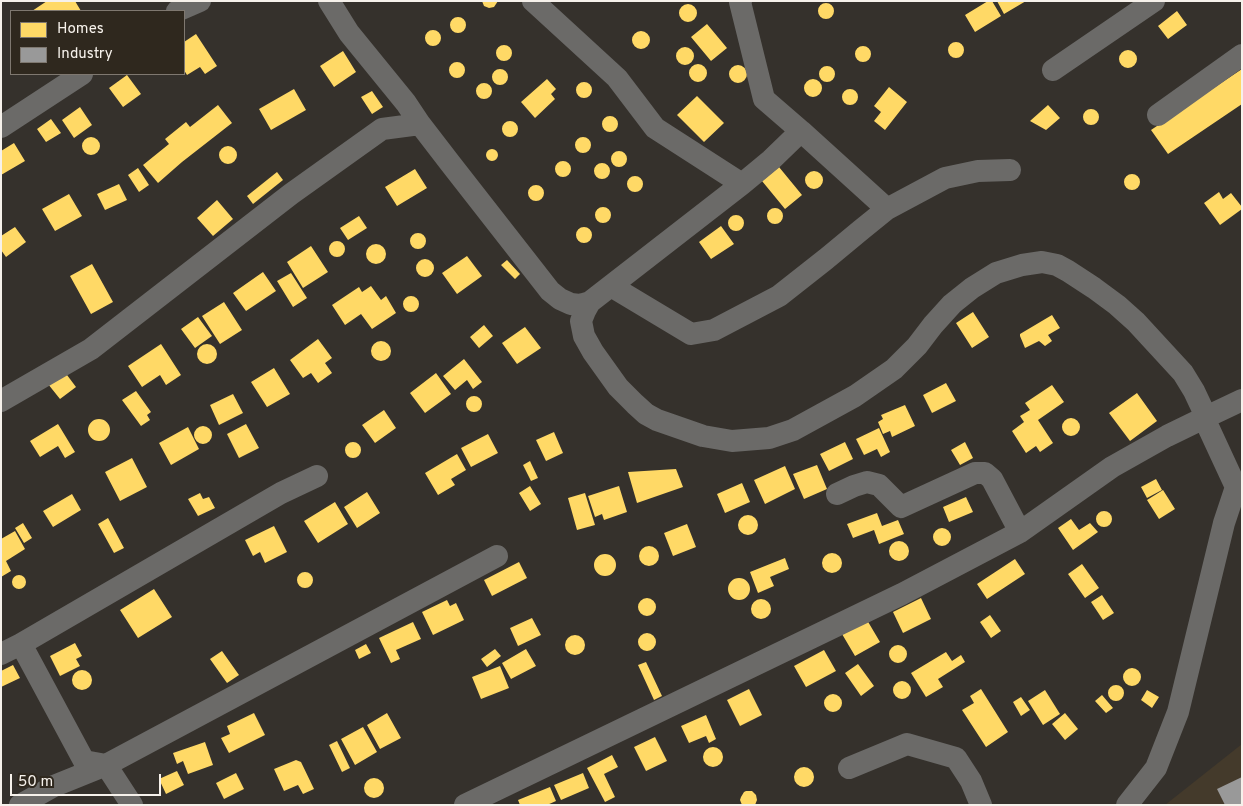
<!DOCTYPE html>
<style>
body{margin:0}
#map{position:relative;width:1243px;height:806px;overflow:hidden;background:#35312c;font-family:Overpass,sans-serif}
canvas{display:block}
.frame{position:absolute;inset:0;border:2px solid #f6f1eb;pointer-events:none}
.legend{position:absolute;left:10px;top:10px;width:175px;height:65px;box-sizing:border-box;background:#2f281e;border:1px solid #7f7870;margin:0;padding:6px 9px;list-style:none;font-size:15px;color:#f6f1eb}
.legend li{display:flex;align-items:center;gap:10px;height:25px}
.legend b{width:25px;border:1px solid #7f7870}
.scale{position:absolute;left:10px;top:774px;width:151px;height:22px;box-sizing:border-box;border:2px solid #f6f1eb;border-top:0;padding-left:6px;font-size:15px;line-height:18px;white-space:nowrap;color:#f6f1eb;-webkit-text-stroke:4px #2f281e;paint-order:stroke}
</style>
<div id="map">
<canvas width="1243" height="806"></canvas>
<div class="frame"></div>
<ul class="legend">
<li><b style="height:14px;background:#ffd966"></b>Homes</li>
<li><b style="height:14px;background:#999"></b>Industry</li>
</ul>
<div class="scale">50 m</div>
</div>
<script>
const ctx = document.querySelector('canvas').getContext('2d');
ctx.lineJoin = 'round';
function paint(path, color) { ctx.fillStyle = color; ctx.fill(path, 'evenodd'); }
const shape = rows => new Path2D(rows.map(r => 'M' + r).join(''));
function strokePath(path, color, width, dash) { ctx.strokeStyle = color; ctx.lineWidth = width; ctx.lineCap = dash ? 'butt' : 'round'; ctx.setLineDash(dash || []); ctx.stroke(path); }
const built = shape([
 [1242,744,1242,805,1165,805]
]);
const homes = shape([
 [47,1,75,1,81,11,32,11],
 [482,1,498,1,494,7,489,8,484,6],
 [988,1,992,1,1001,16,975,32,965,15],
 [997,1,1026,1,1004,14],
 '818 11a8 8 0 1 1 16 0a8 8 0 1 1-16 0Z',
 '679 13a9 9 0 1 1 18 0a9 9 0 1 1-18 0Z',
 [1177,11,1187,25,1168,39,1158,26],
 '450 25a8 8 0 1 1 16 0a8 8 0 1 1-16 0Z',
 [707,24,727,48,711,61,691,37],
 '425 38a8 8 0 1 1 16 0a8 8 0 1 1-16 0Z',
 '632 40a9 9 0 1 1 18 0a9 9 0 1 1-18 0Z',
 [196,34,217,66,205,74,200,67,187,75,184,70,184,42],
 '948 50a8 8 0 1 1 16 0a8 8 0 1 1-16 0Z',
 '496 53a8 8 0 1 1 16 0a8 8 0 1 1-16 0Z',
 '855 54a8 8 0 1 1 16 0a8 8 0 1 1-16 0Z',
 '676 56a9 9 0 1 1 18 0a9 9 0 1 1-18 0Z',
 '1119 59a9 9 0 1 1 18 0a9 9 0 1 1-18 0Z',
 [343,51,356,72,334,87,320,66],
 '449 70a8 8 0 1 1 16 0a8 8 0 1 1-16 0Z',
 '689 73a9 9 0 1 1 18 0a9 9 0 1 1-18 0Z',
 '729 74a9 9 0 1 1 18 0a9 9 0 1 1-18 0Z',
 '819 74a8 8 0 1 1 16 0a8 8 0 1 1-16 0Z',
 '492 77a8 8 0 1 1 16 0a8 8 0 1 1-16 0Z',
 [1242,69,1242,104,1168,154,1151,130],
 [127,75,141,94,123,107,109,88],
 '804 88a9 9 0 1 1 18 0a9 9 0 1 1-18 0Z',
 [547,79,556,89,551,94,555,99,535,118,521,102],
 '576 90a8 8 0 1 1 16 0a8 8 0 1 1-16 0Z',
 '476 91a8 8 0 1 1 16 0a8 8 0 1 1-16 0Z',
 [889,87,907,102,885,130,874,121,881,112,874,106],
 '842 97a8 8 0 1 1 16 0a8 8 0 1 1-16 0Z',
 [294,89,306,110,271,130,259,109],
 [372,91,383,107,372,114,361,97],
 [697,96,724,123,704,142,677,115],
 [218,105,232,123,182,162,158,183,143,165,169,144,165,139,186,122,190,127],
 [1048,105,1060,118,1046,130,1030,121],
 [80,107,92,125,74,138,62,120],
 '1083 117a8 8 0 1 1 16 0a8 8 0 1 1-16 0Z',
 '602 124a8 8 0 1 1 16 0a8 8 0 1 1-16 0Z',
 [51,119,61,133,46,142,37,129],
 '502 129a8 8 0 1 1 16 0a8 8 0 1 1-16 0Z',
 '575 145a8 8 0 1 1 16 0a8 8 0 1 1-16 0Z',
 '82 146a9 9 0 1 1 18 0a9 9 0 1 1-18 0Z',
 [14,143,25,161,1,175,1,151],
 '219 155a9 9 0 1 1 18 0a9 9 0 1 1-18 0Z',
 '486 155a6 6 0 1 1 12 0a6 6 0 1 1-12 0Z',
 '611 159a8 8 0 1 1 16 0a8 8 0 1 1-16 0Z',
 '555 169a8 8 0 1 1 16 0a8 8 0 1 1-16 0Z',
 '594 171a8 8 0 1 1 16 0a8 8 0 1 1-16 0Z',
 [779,167,802,195,785,209,762,181],
 [138,168,149,185,139,192,128,175],
 [415,169,427,188,397,206,385,187],
 '805 180a9 9 0 1 1 18 0a9 9 0 1 1-18 0Z',
 [277,172,283,180,253,204,247,196],
 '1124 182a8 8 0 1 1 16 0a8 8 0 1 1-16 0Z',
 '627 184a8 8 0 1 1 16 0a8 8 0 1 1-16 0Z',
 [119,184,127,200,105,210,97,194],
 '528 193a8 8 0 1 1 16 0a8 8 0 1 1-16 0Z',
 [1219,192,1223,199,1231,193,1242,207,1242,209,1220,225,1204,203],
 [69,194,82,216,55,231,42,209],
 [217,200,233,219,213,236,197,218],
 '595 215a8 8 0 1 1 16 0a8 8 0 1 1-16 0Z',
 '767 216a8 8 0 1 1 16 0a8 8 0 1 1-16 0Z',
 '728 223a8 8 0 1 1 16 0a8 8 0 1 1-16 0Z',
 [359,216,367,228,348,240,340,228],
 [721,226,734,244,711,259,699,242],
 '576 235a8 8 0 1 1 16 0a8 8 0 1 1-16 0Z',
 [15,227,26,242,6,257,1,250,1,236],
 '410 241a8 8 0 1 1 16 0a8 8 0 1 1-16 0Z',
 '329 249a8 8 0 1 1 16 0a8 8 0 1 1-16 0Z',
 '366 254a10 10 0 1 1 20 0a10 10 0 1 1-20 0Z',
 [311,246,328,272,303,288,287,262],
 [467,256,482,276,457,294,442,273],
 '416 268a9 9 0 1 1 18 0a9 9 0 1 1-18 0Z',
 [507,260,520,274,515,279,501,265],
 [92,264,113,302,91,314,70,276],
 [263,272,276,291,246,311,233,293],
 [291,273,307,298,293,307,277,281],
 [371,286,381,300,386,296,396,313,372,329,361,314,345,325,332,305,359,287,362,292],
 '403 304a8 8 0 1 1 16 0a8 8 0 1 1-16 0Z',
 [224,302,242,330,220,344,202,316],
 [973,312,989,337,972,348,956,323],
 [1052,315,1060,328,1048,335,1052,341,1045,346,1039,341,1025,348,1020,336,1020,334],
 [198,317,212,336,195,348,181,329],
 [484,325,493,336,479,348,470,337],
 [525,327,541,348,517,364,502,343],
 [318,339,332,358,325,363,332,373,318,383,311,373,303,378,290,360],
 '371 351a10 10 0 1 1 20 0a10 10 0 1 1-20 0Z',
 [161,344,181,375,166,385,160,375,142,387,128,366],
 '197 354a10 10 0 1 1 20 0a10 10 0 1 1-20 0Z',
 [464,359,482,382,473,389,467,380,455,390,443,376],
 [274,368,290,394,267,407,251,382],
 [64,371,76,387,60,399,48,384],
 [436,373,451,394,425,413,410,393],
 [946,383,956,401,932,413,923,395],
 [1052,385,1064,402,1038,420,1053,443,1040,452,1036,446,1026,453,1012,431,1024,422,1020,416,1030,410,1025,403],
 [136,391,151,412,147,415,150,420,141,426,122,400],
 [1137,393,1157,421,1130,441,1109,413],
 [233,394,243,413,219,425,210,405],
 '466 404a8 8 0 1 1 16 0a8 8 0 1 1-16 0Z',
 [905,405,915,426,892,437,890,431,883,434,878,422,883,419,881,415],
 [384,410,396,428,375,443,362,425],
 '1062 427a9 9 0 1 1 18 0a9 9 0 1 1-18 0Z',
 '88 430a11 11 0 1 1 22 0a11 11 0 1 1-22 0Z',
 [58,424,75,452,65,458,58,446,40,457,30,441],
 [246,424,259,448,239,458,227,434],
 '194 435a9 9 0 1 1 18 0a9 9 0 1 1-18 0Z',
 [188,427,199,449,171,465,159,443],
 [879,428,890,452,881,457,877,449,864,455,856,439],
 [554,432,563,453,546,461,536,440],
 [488,434,498,453,471,467,461,448],
 [845,442,853,459,829,471,820,454],
 [965,442,973,458,960,465,951,450],
 '345 450a8 8 0 1 1 16 0a8 8 0 1 1-16 0Z',
 [457,454,466,470,451,479,455,485,438,495,425,473],
 [132,458,147,487,120,501,105,472],
 [530,461,538,478,531,481,523,465],
 [817,465,827,489,804,499,793,474],
 [785,466,795,489,765,504,754,480],
 [676,469,683,487,637,503,628,472],
 [1156,479,1162,490,1147,498,1141,487],
 [742,483,750,502,725,513,717,494],
 [530,486,541,504,530,511,519,493],
 [619,486,627,512,604,520,602,514,595,517,588,496],
 [1163,490,1175,509,1159,519,1147,500],
 [367,492,380,513,357,528,344,507],
 [200,493,203,499,209,497,215,508,198,516,188,499],
 [585,493,595,525,577,530,568,498],
 [72,494,81,510,53,527,43,511],
 [966,497,973,512,949,522,943,507],
 [335,502,348,524,318,543,304,521],
 '1096 519a8 8 0 1 1 16 0a8 8 0 1 1-16 0Z',
 [877,513,882,526,898,520,904,534,879,544,874,530,853,538,847,524],
 '738 525a10 10 0 1 1 20 0a10 10 0 1 1-20 0Z',
 [108,518,124,548,114,553,98,524],
 [1071,519,1079,530,1090,523,1098,532,1073,550,1058,528],
 [23,523,32,538,24,543,15,528],
 [687,524,696,547,673,556,664,533],
 [274,526,287,552,265,563,260,552,253,556,245,540],
 '933 537a9 9 0 1 1 18 0a9 9 0 1 1-18 0Z',
 [15,531,25,549,6,561,11,571,1,577,1,539],
 '889 551a10 10 0 1 1 20 0a10 10 0 1 1-20 0Z',
 '639 556a10 10 0 1 1 20 0a10 10 0 1 1-20 0Z',
 '822 563a10 10 0 1 1 20 0a10 10 0 1 1-20 0Z',
 '594 565a11 11 0 1 1 22 0a11 11 0 1 1-22 0Z',
 [785,558,789,569,770,577,774,586,758,593,750,572],
 [1015,559,1025,574,987,599,977,584],
 [519,562,527,578,492,596,484,580],
 [1082,564,1099,588,1085,598,1068,574],
 '297 580a8 8 0 1 1 16 0a8 8 0 1 1-16 0Z',
 '12 582a7 7 0 1 1 14 0a7 7 0 1 1-14 0Z',
 '728 589a11 11 0 1 1 22 0a11 11 0 1 1-22 0Z',
 [154,589,172,617,138,638,120,610],
 [1102,595,1114,613,1103,620,1091,602],
 [921,598,931,619,903,633,893,612],
 '638 607a9 9 0 1 1 18 0a9 9 0 1 1-18 0Z',
 '751 609a10 10 0 1 1 20 0a10 10 0 1 1-20 0Z',
 [447,600,450,606,456,603,464,620,433,635,422,612],
 [990,615,1001,631,991,638,980,622],
 [532,618,541,635,518,646,510,628],
 [867,620,880,642,855,656,842,634],
 [413,622,421,639,396,650,400,659,391,663,379,638],
 '638 642a9 9 0 1 1 18 0a9 9 0 1 1-18 0Z',
 '565 645a10 10 0 1 1 20 0a10 10 0 1 1-20 0Z',
 [75,643,82,656,76,659,80,666,60,676,50,656],
 [366,644,371,653,359,659,355,650],
 '889 654a9 9 0 1 1 18 0a9 9 0 1 1-18 0Z',
 [495,649,501,656,487,667,481,659],
 [526,649,536,666,511,679,502,663],
 [824,650,836,671,806,687,794,666],
 [222,651,239,675,227,683,210,659],
 [946,652,952,661,961,655,965,662,938,679,943,687,926,697,911,673],
 [646,662,662,696,654,700,638,665],
 [858,664,874,686,861,696,845,673],
 [13,665,20,678,1,687,1,671],
 [500,666,509,688,481,699,472,677],
 '1123 677a9 9 0 1 1 18 0a9 9 0 1 1-18 0Z',
 '72 680a10 10 0 1 1 20 0a10 10 0 1 1-20 0Z',
 '893 690a9 9 0 1 1 18 0a9 9 0 1 1-18 0Z',
 '1108 693a8 8 0 1 1 16 0a8 8 0 1 1-16 0Z',
 [749,689,762,715,740,726,727,700],
 [981,689,1008,732,986,747,962,710,974,703,970,696],
 [1045,690,1060,714,1043,725,1028,701],
 [1147,690,1159,697,1152,708,1141,700],
 '824 703a9 9 0 1 1 18 0a9 9 0 1 1-18 0Z',
 [1102,695,1113,708,1106,713,1095,701],
 [1021,697,1030,710,1021,716,1013,702],
 [254,713,265,735,229,753,221,738,230,734,227,726],
 [387,713,401,738,380,749,367,725],
 [1065,713,1078,729,1065,740,1052,724],
 [706,715,716,739,709,743,706,736,689,743,681,726],
 [363,727,377,752,355,765,341,739],
 [655,737,667,761,646,771,634,747],
 [337,741,350,768,342,772,329,745],
 [205,742,213,765,188,774,183,761,177,764,173,753],
 '703 757a10 10 0 1 1 20 0a10 10 0 1 1-20 0Z',
 [612,755,618,767,604,774,615,797,605,802,587,768],
 [296,760,301,762,314,789,303,794,298,785,284,791,274,769],
 '794 777a10 10 0 1 1 20 0a10 10 0 1 1-20 0Z',
 [177,771,184,785,166,794,159,779],
 [236,773,244,789,224,799,216,783],
 [583,773,589,788,561,800,554,785],
 '364 788a10 10 0 1 1 20 0a10 10 0 1 1-20 0Z',
 [550,787,556,801,547,805,520,805,518,800],
 [746,791,752,791,756,795,757,800,755,805,742,805,740,800,741,797,744,792]
]);
const industry = shape([
 [1242,777,1242,805,1225,805,1217,789]
]);
const minor = shape([
 [329,1,349,33,406,103,420,124],
 [533,1,617,78,655,128,742,184],
 [177,11,200,1],
 [1053,70,1154,1],
 [1158,115,1242,55],
 [1,127,82,74],
 [801,131,887,209,945,178,978,171,1010,170],
 [611,286,691,334,714,330,779,296,826,259,861,230,887,209],
 [590,302,585,311,581,321,584,336,593,352,618,387,635,404,646,414,657,420,703,436,732,441,769,438,793,430,855,396,894,369,917,346,933,325,952,304,972,288,996,273,1022,265,1042,262,1057,265,1068,271,1094,288,1117,305,1136,322,1183,373,1194,391,1202,408,1204,418,1242,400],
 [1,401,91,349,291,194,382,129,420,124,450,163,550,291,560,299,571,304,580,305,590,302,742,184,771,160,801,131,764,99,740,2,741,1],
 [317,476,281,493,21,644,84,761,106,765,497,556],
 [837,494,854,486,867,482,879,485,901,507,975,473,985,473,992,479,1020,532],
 [1,654,21,644],
 [849,768,907,744,956,758,971,781,981,805],
 [20,805,54,786,106,765,132,805],
 [465,805,902,594,1020,532,1112,467,1167,436,1204,418,1236,487,1242,489],
 [1127,805,1156,768,1178,712,1224,523,1236,487]
]);
paint(built, '#443a2b');
paint(homes, '#ffd966');
paint(industry, '#999');
strokePath(minor, '#6b6a68', 22);
</script>
